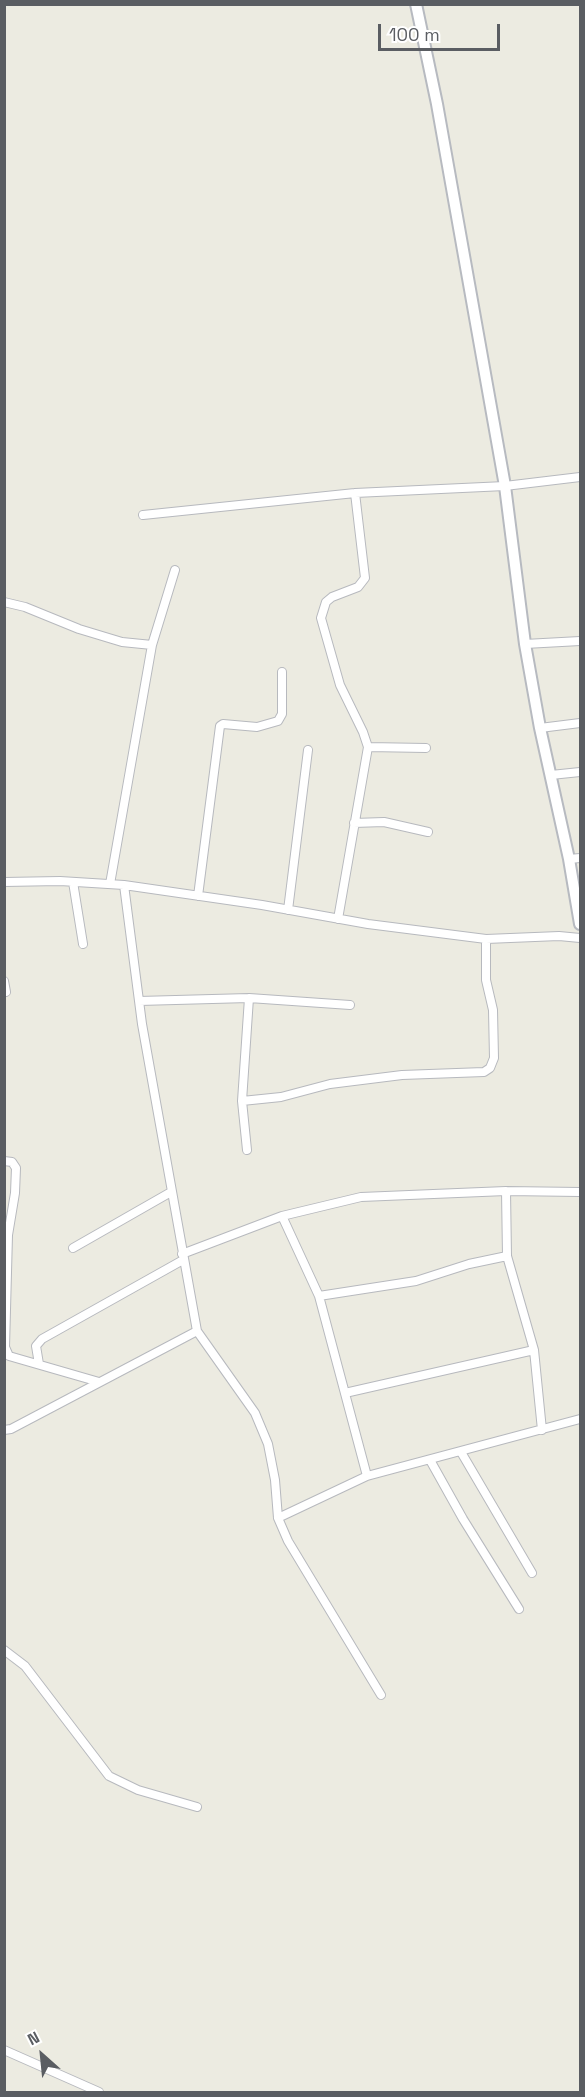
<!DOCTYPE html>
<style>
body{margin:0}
#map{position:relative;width:585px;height:2097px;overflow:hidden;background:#ecebe1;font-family:"Space Grotesk",sans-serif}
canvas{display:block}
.frame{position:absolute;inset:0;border:6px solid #5a5d62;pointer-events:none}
.north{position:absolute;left:12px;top:2025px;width:60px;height:60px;-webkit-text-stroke:4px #fff;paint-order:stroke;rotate:333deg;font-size:16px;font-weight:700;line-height:24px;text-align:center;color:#5a5d62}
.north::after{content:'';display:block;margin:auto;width:21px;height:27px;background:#5a5d62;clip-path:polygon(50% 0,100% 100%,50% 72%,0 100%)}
.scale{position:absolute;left:378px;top:24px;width:122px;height:27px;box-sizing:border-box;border:3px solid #5a5d62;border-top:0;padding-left:8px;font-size:18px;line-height:21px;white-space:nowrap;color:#5a5d62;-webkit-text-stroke:4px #fff;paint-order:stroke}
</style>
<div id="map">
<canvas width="585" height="2097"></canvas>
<div class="frame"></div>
<div class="north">N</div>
<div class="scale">100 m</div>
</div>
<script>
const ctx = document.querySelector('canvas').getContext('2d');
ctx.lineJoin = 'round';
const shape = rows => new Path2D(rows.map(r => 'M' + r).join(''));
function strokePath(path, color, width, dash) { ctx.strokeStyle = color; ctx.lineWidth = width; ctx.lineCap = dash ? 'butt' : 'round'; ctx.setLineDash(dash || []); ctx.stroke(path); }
const street = shape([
 [143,515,355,493,505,486,580,477],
 [4,602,25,607,79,629,122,642,152,645],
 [525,644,580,641],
 [540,728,580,723],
 [368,747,426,748],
 [551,775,580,772],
 [354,823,384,822,428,832],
 [569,859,580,858],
 [4,882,60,881,124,885,262,905,368,924,486,939,559,936,580,938],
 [73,882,83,944],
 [110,884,152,645,175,570],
 [124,885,142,1024,197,1331,255,1413,268,1444,275,1480,278,1518,288,1541,381,1695],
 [198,896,220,726,223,724,257,727,278,721,282,714,282,672],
 [288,910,308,750],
 [338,919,368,747,363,732,340,685,321,618,326,602,332,597,358,587,365,578,355,493],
 [4,981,6,992],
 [139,1001,249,998,350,1005],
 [242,1101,281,1097,330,1084,402,1075,484,1072,490,1068,494,1058,493,1010,486,980,486,939],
 [247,1150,242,1101,249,998],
 [4,1161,12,1162,16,1168,15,1193,8,1235,5,1347,9,1356,99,1382],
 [506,1191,507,1256,534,1350,542,1430],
 [282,1216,319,1296,367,1476],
 [73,1248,171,1192],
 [182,1254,282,1216,361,1197,506,1191,580,1192],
 [319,1296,416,1281,469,1264,507,1256],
 [39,1364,36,1346,42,1339,183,1260],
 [345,1393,534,1350],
 [4,1430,11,1429,197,1331],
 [461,1452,532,1573],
 [430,1460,463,1519,519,1609],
 [278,1518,367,1476,580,1419],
 [4,1650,25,1666,109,1776,138,1790,197,1807],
 [4,2050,99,2092]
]);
const secondary = shape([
 [416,4,437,104,505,486,525,644,540,728,569,859,580,924]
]);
strokePath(street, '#b7b9be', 10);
strokePath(secondary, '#b7bac0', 14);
strokePath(street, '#fff', 8);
strokePath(secondary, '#fff', 10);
</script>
